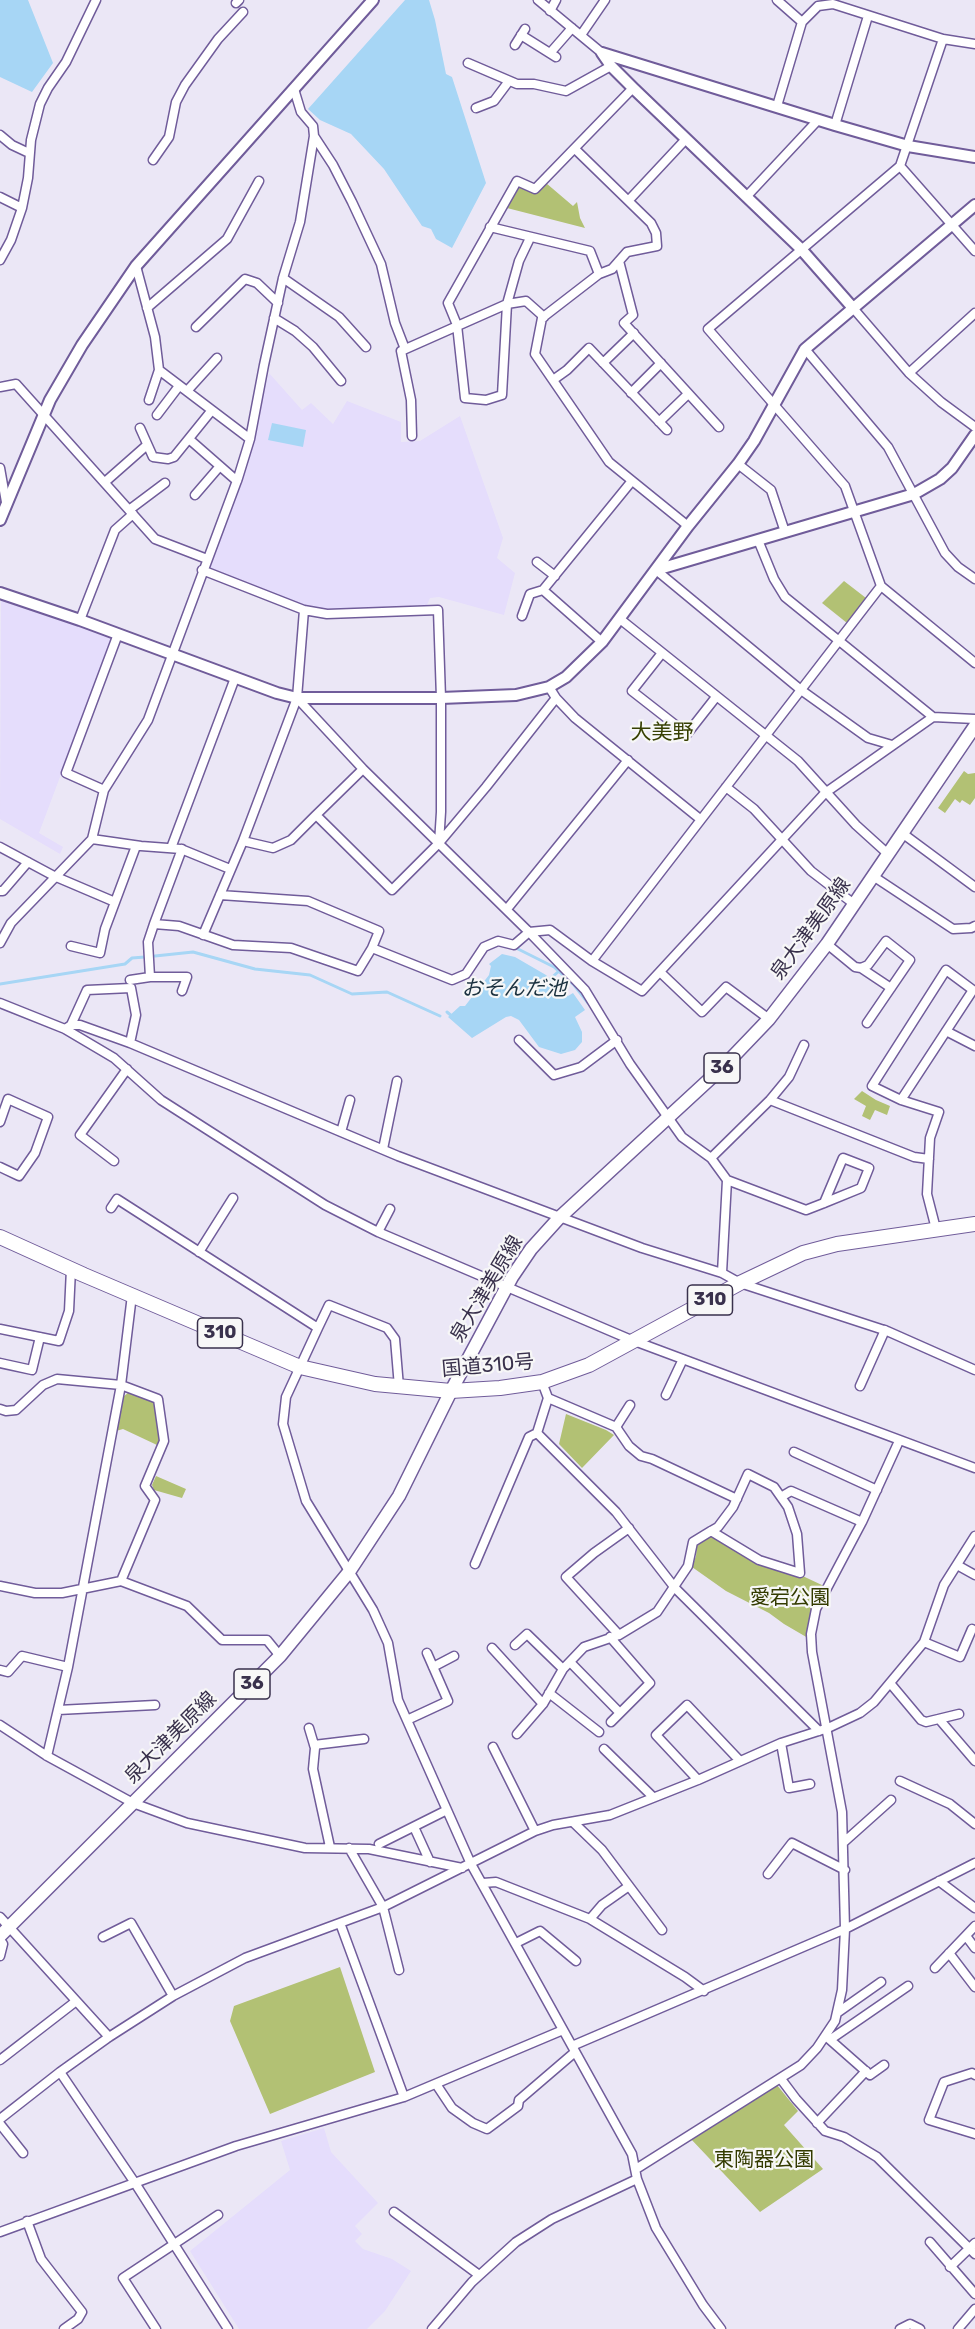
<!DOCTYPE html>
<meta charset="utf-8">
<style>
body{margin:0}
canvas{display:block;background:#ebe7f6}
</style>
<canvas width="975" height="2329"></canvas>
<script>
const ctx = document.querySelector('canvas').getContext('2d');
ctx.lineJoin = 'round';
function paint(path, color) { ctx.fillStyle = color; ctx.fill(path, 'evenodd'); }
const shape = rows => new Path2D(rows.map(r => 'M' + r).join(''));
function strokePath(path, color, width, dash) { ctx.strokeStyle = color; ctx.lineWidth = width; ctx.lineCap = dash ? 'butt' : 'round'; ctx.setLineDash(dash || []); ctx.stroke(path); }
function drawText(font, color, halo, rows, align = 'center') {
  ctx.font = font + ' Rubik,"Noto Sans JP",sans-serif'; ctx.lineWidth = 4.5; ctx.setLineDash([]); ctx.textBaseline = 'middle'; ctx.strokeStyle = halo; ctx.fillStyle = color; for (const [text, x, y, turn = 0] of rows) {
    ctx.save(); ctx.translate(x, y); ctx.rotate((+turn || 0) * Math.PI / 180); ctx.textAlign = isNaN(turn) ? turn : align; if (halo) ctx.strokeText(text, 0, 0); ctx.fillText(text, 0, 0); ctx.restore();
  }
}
const built = shape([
 [269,373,302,410,311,403,333,424,347,401,401,422,401,442,420,441,460,416,503,538,497,558,515,573,504,615,439,597,430,598,427,605,327,610,308,606,212,570,210,567,239,489],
 [1,598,110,638,111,641,39,833,63,847,60,854,0,819],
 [324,2128,331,2152,378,2203,355,2226,362,2234,355,2241,363,2249,392,2259,411,2271,385,2311,367,2329,239,2329,190,2251,290,2170,281,2141]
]);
const green = shape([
 [546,183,573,206,577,202,580,218,585,228,507,208,519,188,522,187,536,194],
 [844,581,866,598,847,623,822,603],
 [964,771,968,774,975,773,975,798,970,805,962,800,960,803,955,799,945,813,938,808],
 [862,1091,876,1100,890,1106,887,1115,875,1110,870,1120,862,1116,866,1106,854,1099],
 [129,1392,153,1401,157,1406,160,1438,157,1445,123,1429,116,1431,123,1397],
 [566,1414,606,1430,614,1435,582,1468,559,1444],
 [156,1476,186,1489,182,1498,154,1490,152,1485],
 [713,1534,824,1586,808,1638,784,1624,769,1613,726,1591,692,1567,696,1556,697,1545],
 [340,1967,375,2072,270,2114,230,2021,234,2006],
 [777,2085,798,2111,784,2125,823,2169,760,2212,690,2138]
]);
const water = shape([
 [0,0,28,0,53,63,32,92,0,77],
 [405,0,429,0,435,20,446,74,452,77,486,183,452,248,436,239,431,229,422,226,384,169,351,134,320,120,308,109],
 [272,423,306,430,303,447,268,440],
 [502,954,515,957,546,975,568,996,573,993,585,1010,575,1017,582,1032,582,1042,575,1050,561,1054,539,1047,519,1020,511,1016,506,1017,472,1038,448,1017,460,1006,465,1006,489,975,491,966,489,964]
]);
const stream = shape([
 [518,949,554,967,574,985,588,1003],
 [155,956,193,952,255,969,310,975,352,994,387,992,440,1016],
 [549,980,559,971],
 [0,984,125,964,132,958,145,957],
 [447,1012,453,1017]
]);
const minor = shape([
 [538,0,602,53],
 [777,0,802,22],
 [236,3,239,0],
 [550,11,556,0],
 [521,35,556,57],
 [581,35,605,0],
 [515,45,525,29],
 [551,52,572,28],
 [468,63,517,84,534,84,566,91,611,66],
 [777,106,802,22,818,6,833,4,943,39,975,44],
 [476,108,494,101,509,81],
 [835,125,868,16],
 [0,135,12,145,29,153],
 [314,136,333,165,352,202,381,264,395,323,405,349],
 [575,149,651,223,656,233,657,246,627,252,612,269,599,274,542,318,535,354,609,462,688,526],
 [153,160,169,137,176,102,185,85,218,39,243,12],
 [900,166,975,251],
 [747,196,818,120],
 [0,197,22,208],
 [629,200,686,139],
 [490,227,590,251,599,274],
 [530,238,519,261,507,304,502,395,486,400,465,398,457,325,448,303,517,181,535,189,633,88],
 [0,260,11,240,22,208,28,178,31,140,40,104,48,88,66,62,96,0],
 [619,261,633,315,624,323,719,427],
 [136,266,155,337,159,370,250,439],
 [283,278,339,317,366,347],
 [147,308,227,239,259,181],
 [853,308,909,373,941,402,975,427],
 [274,318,295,331,313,347,341,381],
 [196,327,245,279,257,283,278,303],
 [805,349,888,447,945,553,958,567,975,579],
 [603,363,634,333],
 [909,373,975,313],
 [553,380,567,370,589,348,667,430],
 [0,387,16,384,155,539,207,559],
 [187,391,217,358],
 [631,393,661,363],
 [149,400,159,370],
 [157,415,179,386],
 [659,422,688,394],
 [140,428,153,457,168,459,174,457,212,410],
 [412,436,411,400,401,351,507,304,526,301,544,317],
 [189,439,237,481],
 [738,464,771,490,785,532],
 [0,468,6,502],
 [105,482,147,445],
 [195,495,220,466],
 [129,510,165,483],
 [758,540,774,579,785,597,933,717],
 [537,562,555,576],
 [202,570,304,610,327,614,438,610,441,698,441,812,439,843],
 [656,570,801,690,868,738,892,745],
 [881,586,975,663],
 [522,616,530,594,543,590],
 [620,619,798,761,856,825,888,854],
 [80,620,115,530,133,514],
 [602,642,543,590,631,482],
 [662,653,632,691,687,734,716,697],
 [549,687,556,698,575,718,700,819],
 [297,698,363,769,529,932,550,930,592,961,642,991,825,793,933,717,975,719],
 [726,787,754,809,811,871,854,904],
 [104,790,66,773,118,634],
 [316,815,363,769],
 [902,833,975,887],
 [92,839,104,790,148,720,238,478,250,439,264,365,283,278,300,222,314,136,313,126,301,112,294,89],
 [243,841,273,848,291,840,316,815,392,890,439,843,486,787,556,698],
 [0,847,54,876,115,902],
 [171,848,235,678],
 [182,849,154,924,179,926,233,945,291,948,358,971,372,948,379,931,308,901,220,895],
 [873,876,953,929,971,928,975,926],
 [0,891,3,891,28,862],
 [507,909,628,760],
 [203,935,243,841,297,698,304,610],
 [0,943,11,923,92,839,141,846,181,849,230,869],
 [827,944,855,967,861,968,868,965,886,941,910,960,867,1023],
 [71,946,100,953,105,929,136,846],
 [372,948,452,980,466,974,484,947,498,941,514,945,529,932,585,990,630,1064,682,1137,711,1158,727,1180,722,1273],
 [592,961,881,586,845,486,708,329,900,166,943,39],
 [861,968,891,988],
 [660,972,702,1012,726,987,769,1019],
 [150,977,148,942,154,924],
 [130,980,150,977,187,977,182,991],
 [0,1003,65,1029,114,1058,161,1100,325,1205,378,1232,629,1339,975,1468],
 [71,1025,87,990,131,988,136,1015,130,1043],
 [65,1029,71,1025,80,1025,130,1043,398,1156,642,1248,722,1273,740,1283,887,1331,975,1370],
 [946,1031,975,1046],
 [519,1040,554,1075,581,1067,617,1040],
 [770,1100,914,1157,929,1159],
 [901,1100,973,990,946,970,872,1086,901,1100,939,1112,930,1138,927,1194,936,1229],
 [0,1122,8,1099,48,1117,35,1153,19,1176,0,1167],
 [341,1132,350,1100],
 [383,1149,397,1081],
 [711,1158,770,1100,789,1077,804,1045],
 [114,1161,80,1135,127,1069],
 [727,1180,806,1210,824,1203,861,1188,869,1168,843,1158,824,1203],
 [111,1208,117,1199,318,1328,286,1397,283,1424,306,1501,373,1610,388,1643,398,1700,471,1864,632,2154,637,2179,656,2228,703,2305,721,2329],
 [378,1232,390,1209],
 [199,1252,233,1198],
 [318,1328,329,1305,387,1328,395,1339,399,1387],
 [0,1329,59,1341,69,1311,71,1269],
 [0,1363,32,1370,40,1337],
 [542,1382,548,1398,537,1433,616,1512,675,1588,819,1731],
 [860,1386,885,1330],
 [666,1395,683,1359],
 [548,1398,616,1427,629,1446,641,1456,652,1459,737,1499],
 [0,1409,6,1411,16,1410,43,1385,57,1379,121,1385,158,1399,164,1441,145,1486,155,1500,121,1581],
 [616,1427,630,1405],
 [794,1452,877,1490],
 [781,1497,791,1491,862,1522],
 [475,1564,529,1437,537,1433],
 [957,1565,975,1575],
 [0,1586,35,1593,62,1593,121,1581,187,1606,222,1640,267,1640,280,1656],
 [619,1635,566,1577,594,1553,629,1528],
 [610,1637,650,1683,611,1722],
 [924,1642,960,1657,972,1629],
 [515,1645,527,1634,563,1669],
 [492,1648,543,1704],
 [570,1662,620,1713],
 [433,1667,454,1656],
 [0,1670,8,1672,22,1656,68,1667],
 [890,1683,921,1720,926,1722,959,1714],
 [549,1693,599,1732],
 [58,1710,155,1705],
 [939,1719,975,1761],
 [407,1720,448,1701,427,1653],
 [0,1725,47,1756,133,1803,187,1823,305,1848,369,1849,462,1868],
 [309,1728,315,1748,313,1769,330,1847],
 [517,1734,543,1704,563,1669,584,1647,619,1635,657,1612,688,1566,693,1542,711,1531,718,1527,733,1507,748,1474,774,1487,788,1507,797,1534,800,1573,759,1560,711,1531],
 [781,1743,789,1788,810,1784],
 [314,1745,364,1739],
 [493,1747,535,1831],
 [604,1749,653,1797],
 [47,1756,68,1667,121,1385,132,1295],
 [698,1780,656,1735,687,1705,740,1761],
 [900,1781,950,1804,975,1824],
 [573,1822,602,1850,662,1930],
 [414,1827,430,1862],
 [844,1842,891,1800],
 [379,1844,447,1810],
 [349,1848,383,1907,399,1970],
 [768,1874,792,1843,845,1870],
 [939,1881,975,1908],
 [483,1883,496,1882,590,1919,685,1977,704,1991],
 [0,1917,109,2037],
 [590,1919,602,1905,629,1886],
 [340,1923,404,2097],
 [966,1936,975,1948],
 [103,1937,131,1923,173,1996],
 [0,1940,3,1944,0,1956],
 [516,1943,540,1931,576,1961],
 [949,1953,975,1987],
 [935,1968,975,1926],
 [837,2013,881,1982],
 [828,2038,870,2075,884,2065],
 [831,2039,908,1986],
 [572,2046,845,1929,975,1863],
 [0,2060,75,2002],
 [60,2072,135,2183,228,2329],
 [975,2075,972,2073,944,2082,929,2120,975,2134],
 [781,2079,796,2099,825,2131,844,2137,877,2157,975,2254],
 [436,2084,452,2108,473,2123,487,2129,518,2106,519,2100,575,2052],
 [0,2119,60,2072,109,2037,173,1996,245,1958,383,1907,535,1831,553,1825,610,1815,698,1780,781,1743,828,1728,860,1713,874,1702,924,1642,944,1585,975,1536],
 [817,2123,866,2071],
 [0,2124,23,2153],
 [636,2169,801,2065,817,2048,835,2021,842,1990,845,1929,842,1812,812,1652,811,1634,816,1609,862,1522,899,1441],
 [394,2212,479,2275],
 [27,2221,41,2259,82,2312,78,2319,64,2329],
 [0,2232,236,2146,404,2097,563,2030],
 [930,2242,975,2294],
 [950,2267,975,2243],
 [156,2329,123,2278,218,2215],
 [432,2329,472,2282,516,2242,552,2219,637,2179],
 [900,2329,910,2324,920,2329],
 [958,2329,975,2309]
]);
const tertiary = shape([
 [602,53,835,125,908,146,975,157],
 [602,53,611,66,633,88,801,249,853,308],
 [0,520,50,400,82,345,136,266,373,0],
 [656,570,914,494,940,479,952,468,975,435],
 [0,593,80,620,277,693,297,698,441,698,516,695,549,687,566,677,602,642,688,526,738,464,754,441,805,349,975,205]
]);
const primary = shape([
 [0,1936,280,1656,349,1572,399,1496,451,1391,512,1277,531,1249,559,1218,725,1065,769,1019,827,944,975,726]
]);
const trunk = shape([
 [0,1237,84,1275,300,1367,375,1384,451,1391,500,1388,542,1382,589,1365,740,1283,803,1253,837,1244,975,1224]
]);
const shields = [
 [722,1068,36],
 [710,1300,45],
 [220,1333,45],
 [252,1684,36]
];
const shieldNames = [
 ["36",722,1068],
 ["310",710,1300],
 ["310",220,1333],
 ["36",252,1684]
];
const streetNames = [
 ["泉大津美原線",811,929,-54],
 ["泉大津美原線",487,1289,-59],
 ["国道310号",488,1366,-5],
 ["泉大津美原線",171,1738,-45]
];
const parkNames = [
 ["愛宕公園",790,1598],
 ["東陶器公園",764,2160]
];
const neighbourhoodNames = [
 ["大美野",662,733]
];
const waterNames = [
 ["おそんだ池",514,989]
];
paint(built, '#e5ddfc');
paint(green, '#b2c174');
paint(water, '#a7d6f5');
strokePath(stream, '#a7d6f5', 3);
strokePath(minor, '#705c9a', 11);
strokePath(tertiary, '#705c9a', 14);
strokePath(primary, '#705c9a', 15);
strokePath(trunk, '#705c9a', 16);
strokePath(minor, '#fff', 8);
strokePath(tertiary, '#fff', 10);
strokePath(primary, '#fff', 12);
strokePath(trunk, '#fff', 14);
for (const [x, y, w] of shields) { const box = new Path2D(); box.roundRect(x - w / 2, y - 15, w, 30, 4.5); ctx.fillStyle = '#f7f7f7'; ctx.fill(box); strokePath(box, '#39314c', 1.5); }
drawText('bold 18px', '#39314c', null, shieldNames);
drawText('20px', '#39314c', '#f7f7f7', streetNames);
drawText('20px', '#333b00', '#f7f7f7', parkNames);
drawText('21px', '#374002', '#f7f7f7', neighbourhoodNames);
drawText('italic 21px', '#1b313f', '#f7f7f7', waterNames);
</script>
